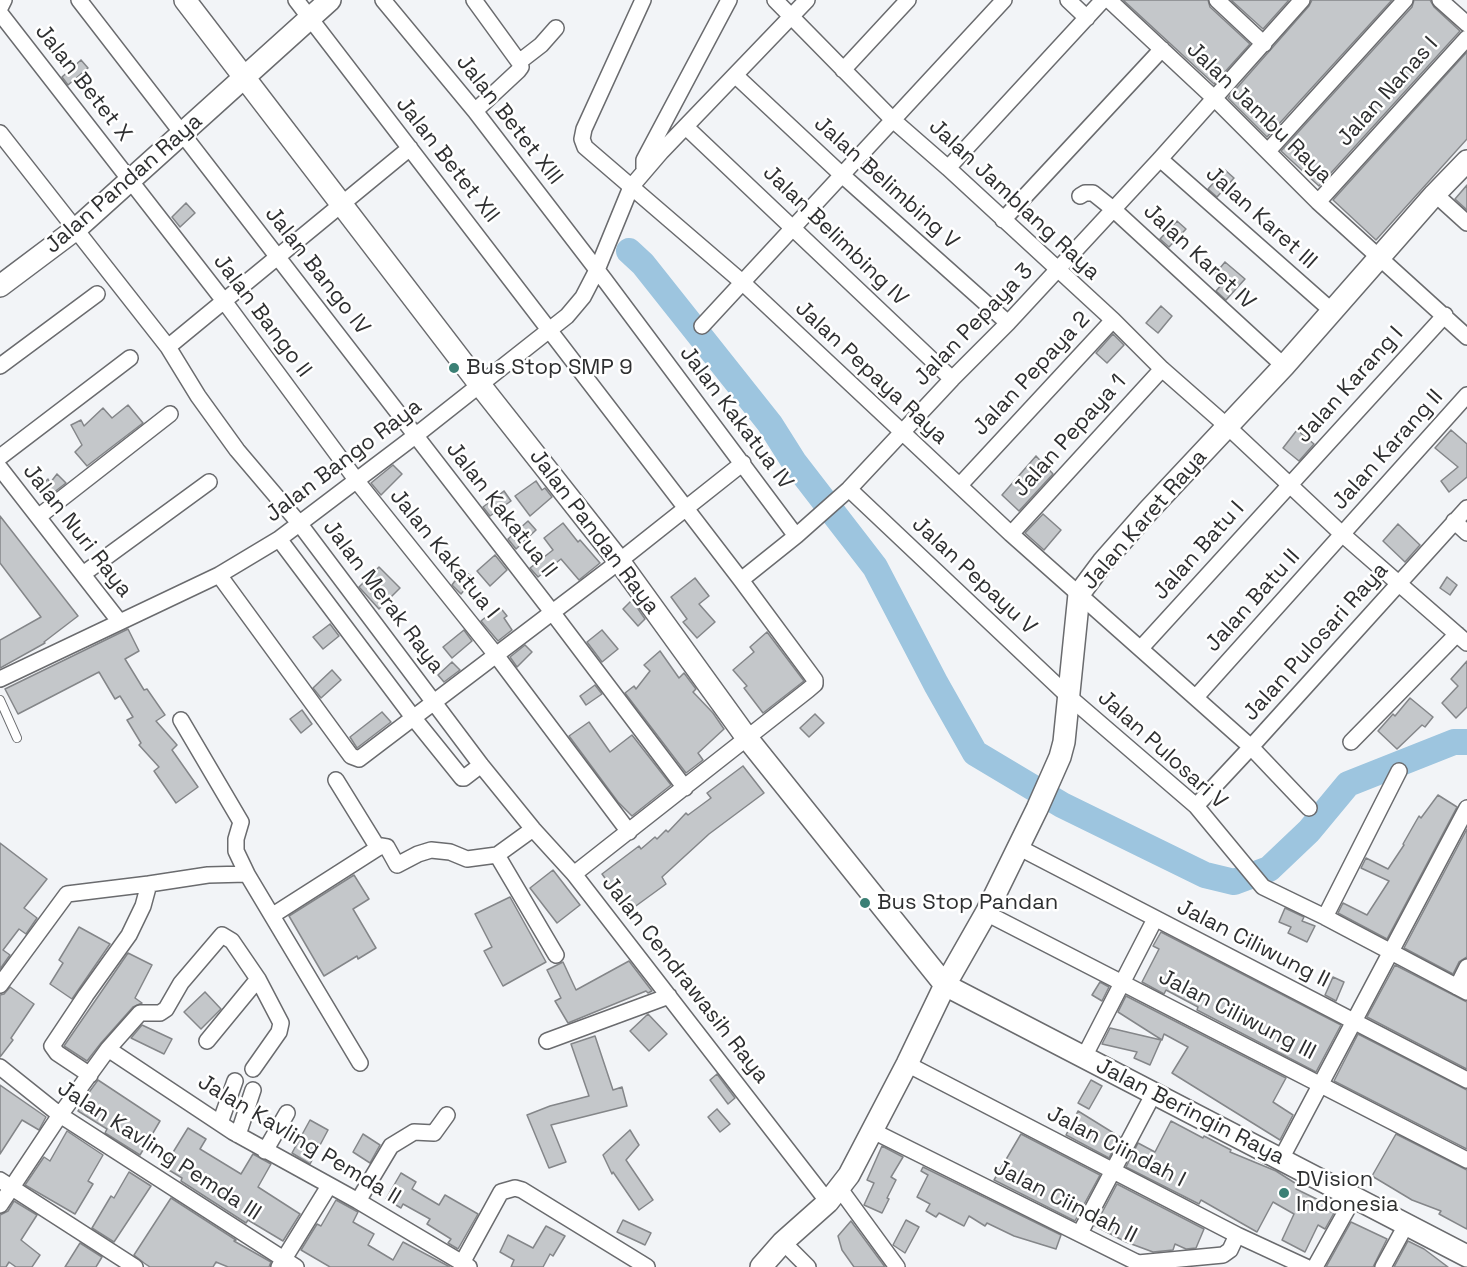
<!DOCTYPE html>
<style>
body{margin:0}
canvas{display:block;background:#f2f4f7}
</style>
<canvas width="1467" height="1267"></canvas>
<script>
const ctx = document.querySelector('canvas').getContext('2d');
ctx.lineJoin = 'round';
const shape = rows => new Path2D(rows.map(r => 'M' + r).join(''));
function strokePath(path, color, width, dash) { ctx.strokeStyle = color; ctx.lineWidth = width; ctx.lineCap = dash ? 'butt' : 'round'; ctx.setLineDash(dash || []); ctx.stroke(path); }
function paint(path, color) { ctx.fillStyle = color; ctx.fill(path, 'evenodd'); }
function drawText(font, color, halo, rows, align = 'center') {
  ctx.font = font + ' "Space Grotesk",sans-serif'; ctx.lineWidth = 5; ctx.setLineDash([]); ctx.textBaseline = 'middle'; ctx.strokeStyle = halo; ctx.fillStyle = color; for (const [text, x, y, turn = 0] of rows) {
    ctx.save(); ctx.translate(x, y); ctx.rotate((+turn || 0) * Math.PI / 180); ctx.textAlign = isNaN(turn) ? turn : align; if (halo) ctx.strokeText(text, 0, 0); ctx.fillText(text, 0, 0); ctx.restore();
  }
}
const river = shape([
 [629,251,643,264,770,424,794,462,875,567,936,684,975,753,1062,805,1205,875,1234,882,1269,869,1309,831,1348,784,1454,742,1467,742]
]);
const building = shape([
 [1123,0,1208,0,1210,7,1250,44,1214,84,1123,0],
 [1231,0,1289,0,1263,29,1231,0],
 [1312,0,1392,0,1267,137,1228,98,1309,6,1312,0],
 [1414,0,1430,0,1434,7,1460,31,1319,186,1281,151,1412,7,1414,0],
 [1467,52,1467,139,1376,240,1333,200,1467,52],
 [81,60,88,68,68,85,62,77,81,60],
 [1225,170,1234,178,1217,197,1208,189,1225,170],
 [1467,185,1467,210,1455,199,1467,185],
 [186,203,195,213,180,227,172,217,186,203],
 [1177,221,1186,229,1169,247,1160,239,1177,221],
 [1225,262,1245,279,1226,300,1216,291,1224,282,1215,274,1225,262],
 [1161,306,1172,316,1158,333,1146,323,1161,306],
 [1113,334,1124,345,1107,363,1096,353,1113,334],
 [128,405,143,423,87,466,75,452,82,445,71,425,81,420,84,426,103,408,112,418,128,405],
 [1297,430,1314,444,1299,461,1283,448,1297,430],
 [1451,430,1467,444,1467,477,1449,492,1441,481,1458,467,1435,448,1451,430],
 [1036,456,1053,474,1019,511,1002,495,1036,456],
 [393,465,402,474,381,495,371,483,393,465],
 [57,474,66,483,48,497,40,487,48,479,50,483,57,474],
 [536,481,542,490,545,488,552,497,530,516,515,496,536,481],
 [504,491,511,501,490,516,483,507,504,491],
 [1043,514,1061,530,1044,550,1025,533,1043,514],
 [0,516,78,616,44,642,45,643,0,668,0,640,41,617,0,563,0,516],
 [528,521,536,530,516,549,508,539,528,521],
 [563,523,578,542,580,540,600,563,579,580,561,559,538,577,530,568,553,550,544,538,563,523],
 [1398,524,1420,545,1405,562,1383,541,1398,524],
 [495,555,507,570,490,586,477,571,495,555],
 [379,567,400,588,379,609,359,587,379,567],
 [463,570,474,578,461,594,452,585,463,570],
 [1447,577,1457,585,1450,595,1440,588,1447,577],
 [695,578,709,596,699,604,715,622,697,638,683,622,687,619,671,597,695,578],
 [632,600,645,619,638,626,623,609,632,600],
 [499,606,507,616,504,618,512,630,498,641,481,621,499,606],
 [330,624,339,636,323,649,313,637,330,624],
 [128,629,139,651,125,659,144,690,147,689,165,715,156,721,177,745,172,750,198,787,176,803,154,771,159,767,139,745,141,743,127,720,133,717,120,696,115,699,99,672,18,714,5,689,128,629],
 [464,630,472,641,452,658,443,647,464,630],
 [602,630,618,649,602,662,587,642,602,630],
 [767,632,804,681,763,713,744,688,747,686,733,670,754,652,750,647,767,632],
 [525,645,532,652,517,667,510,657,525,645],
 [660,651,679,678,684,673,696,689,693,692,713,713,724,729,698,753,703,760,686,773,625,693,634,686,636,689,650,671,644,665,660,651],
 [1467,661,1467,707,1456,718,1442,703,1458,686,1451,679,1467,661],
 [452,662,460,670,444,682,438,675,452,662],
 [332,670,341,680,321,698,313,688,332,670],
 [595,685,602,694,586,705,580,696,595,685],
 [1410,698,1433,717,1425,727,1422,725,1397,749,1378,731,1393,714,1395,716,1410,698],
 [302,710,312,724,301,733,290,719,302,710],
 [382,712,391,722,357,748,350,737,382,712],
 [815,714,824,723,809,737,800,728,815,714],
 [589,722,610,752,632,735,671,785,632,816,618,802,569,736,589,722],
 [743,766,764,793,709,834,662,877,666,884,629,911,602,874,639,846,641,849,655,837,657,839,666,830,668,832,686,813,688,815,711,798,707,793,743,766],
 [1438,795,1457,807,1387,939,1338,913,1343,903,1367,915,1389,881,1361,868,1366,858,1388,869,1404,845,1403,844,1419,816,1421,818,1438,795],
 [1467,829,1467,957,1459,962,1453,974,1404,948,1467,829],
 [0,843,47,879,24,908,37,918,26,934,19,929,3,950,10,955,0,969,0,843],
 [553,870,580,905,557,923,530,888,553,870],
 [354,875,369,899,353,909,376,948,358,959,357,956,324,976,289,916,354,875],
 [510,897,546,962,503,986,484,951,492,947,475,914,510,897],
 [1285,908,1304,917,1302,921,1315,926,1307,942,1288,933,1291,927,1279,922,1285,908],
 [79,927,110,944,72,999,50,984,63,963,59,960,79,927],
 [1161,932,1341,1025,1316,1072,1197,1010,1198,1007,1166,990,1164,994,1142,982,1159,949,1153,946,1161,932],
 [128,953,152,965,135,998,142,1003,133,1007,101,1043,87,1061,64,1046,128,953],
 [629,961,652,991,648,993,646,991,568,1023,555,1001,561,998,547,970,563,962,576,990,629,961],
 [1395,965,1467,1002,1467,1069,1367,1017,1395,965],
 [1333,977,1344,982,1336,1001,1325,995,1333,977],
 [1100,982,1109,987,1102,1001,1092,995,1100,982],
 [10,987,34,1004,11,1038,13,1040,0,1057,0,995,4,994,10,987],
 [205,992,221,1009,201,1029,184,1012,205,992],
 [1126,996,1286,1078,1273,1102,1293,1115,1280,1140,1172,1073,1188,1047,1164,1034,1162,1040,1118,1012,1126,996],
 [648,1014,667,1034,649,1051,630,1031,648,1014],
 [142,1025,172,1039,164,1054,131,1038,142,1025],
 [1110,1028,1161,1040,1150,1065,1134,1058,1137,1052,1102,1044,1110,1028],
 [1358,1034,1467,1090,1467,1149,1334,1081,1358,1034],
 [595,1036,613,1090,622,1087,627,1106,551,1125,566,1162,549,1168,527,1115,550,1106,589,1096,571,1044,595,1036],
 [717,1074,735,1098,728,1104,710,1080,717,1074],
 [98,1080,160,1121,140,1155,105,1133,107,1129,78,1111,84,1103,82,1102,98,1080],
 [1091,1080,1102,1086,1089,1109,1078,1103,1091,1080],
 [0,1085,46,1117,39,1130,22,1120,0,1154,0,1085],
 [717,1109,730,1124,720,1132,708,1117,717,1109],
 [1078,1111,1120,1137,1109,1158,1066,1135,1078,1111],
 [310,1120,328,1130,310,1164,292,1153,310,1120],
 [1171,1121,1203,1138,1204,1136,1231,1150,1230,1152,1276,1171,1298,1185,1296,1189,1329,1205,1327,1210,1334,1213,1325,1229,1318,1225,1305,1252,1282,1240,1294,1214,1273,1202,1257,1232,1201,1200,1199,1204,1126,1167,1138,1143,1155,1152,1171,1121],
 [188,1128,206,1139,200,1149,241,1174,253,1154,271,1164,258,1187,300,1214,283,1241,248,1220,246,1223,181,1181,182,1178,164,1167,188,1128],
 [630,1130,639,1145,626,1160,653,1200,639,1210,613,1172,612,1174,603,1155,630,1130],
 [67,1131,103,1155,88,1181,93,1184,75,1214,25,1185,44,1157,50,1161,67,1131],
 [363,1134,380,1145,370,1163,353,1152,363,1134],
 [1021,1134,1100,1175,1075,1221,994,1180,1021,1134],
 [1396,1134,1467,1170,1467,1229,1439,1214,1441,1211,1412,1200,1372,1176,1396,1134],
 [882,1146,903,1157,891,1177,896,1180,887,1198,889,1199,882,1213,864,1205,874,1183,867,1180,882,1146],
 [923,1167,1061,1235,1056,1249,1014,1236,987,1223,985,1226,969,1216,964,1226,939,1213,936,1217,926,1211,930,1204,917,1197,928,1175,921,1171,923,1167],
 [129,1172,151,1186,114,1242,92,1228,111,1196,114,1198,129,1172],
 [401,1173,416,1182,412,1189,439,1205,445,1195,478,1214,458,1249,448,1243,451,1239,427,1224,430,1219,403,1204,401,1208,386,1199,401,1173],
 [1117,1184,1204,1229,1196,1248,1186,1249,1175,1244,1173,1250,1153,1252,1126,1242,1095,1226,1117,1184],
 [171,1198,236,1240,234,1241,271,1262,269,1267,228,1267,216,1262,213,1267,150,1267,144,1263,134,1255,171,1198],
 [336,1200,358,1212,353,1222,374,1234,368,1245,393,1260,403,1242,450,1267,330,1267,301,1250,317,1224,321,1226,336,1200],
 [14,1201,37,1215,21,1240,40,1255,32,1267,16,1267,9,1262,6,1267,0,1267,0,1215,8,1211,14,1201],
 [623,1220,651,1233,645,1245,617,1232,623,1220],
 [906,1220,919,1227,905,1253,893,1245,906,1220],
 [851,1221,885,1267,854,1267,842,1250,838,1236,851,1221],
 [1351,1222,1387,1239,1373,1267,1326,1267,1351,1222],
 [546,1226,565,1236,553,1256,550,1254,543,1267,511,1267,514,1260,500,1252,508,1235,533,1248,546,1226],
 [1408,1241,1424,1249,1448,1267,1394,1267,1408,1241],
 [80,1243,102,1257,96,1267,65,1267,80,1243]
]);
const lane = shape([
 [0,700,17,738]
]);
const street = shape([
 [79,0,552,612,685,788],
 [296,0,741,580,815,680,815,684,808,690,574,874],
 [383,0,475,111,604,279,796,536,741,580],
 [474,0,519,62,521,67,518,71,475,111],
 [643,0,584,129,582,139,585,147,742,282,1011,534,1251,747,1309,808],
 [775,0,893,120,948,168,1113,320,1162,369,1228,427,1342,534,1467,643],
 [1068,0,1087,18],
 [1109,0,1215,99,1318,202,1467,337],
 [1217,0,1264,44],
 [1440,0,1467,24],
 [0,8,4,0],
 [0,13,224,301,360,485,496,655,629,832],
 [519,62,541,45,556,28],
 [843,70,908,0],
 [735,75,842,175,1008,323],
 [686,127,952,379],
 [0,133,168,347,198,396,237,450,299,523,481,765,533,829,574,874,828,1202],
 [1268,151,1405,0],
 [1160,159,1332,311],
 [644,168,644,160,729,0],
 [948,168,1103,0],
 [1435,194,1467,223],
 [1080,196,1085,193,1093,193,1113,209,1284,366],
 [1318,202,1467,38],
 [1003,220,1162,49],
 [702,326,1004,0],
 [168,347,410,148],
 [0,366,97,294],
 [0,457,130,358],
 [0,468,119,621],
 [960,485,1113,320],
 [849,489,1067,695,1196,806,1263,887,1325,917,1467,992],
 [38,517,170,414],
 [1454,521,1467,533],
 [1011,534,1162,369],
 [796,536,849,489,952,379,1008,323,1160,159,1302,0],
 [279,539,412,716,462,778,464,778,481,765],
 [83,574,209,482],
 [219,575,351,756,359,759,608,570,743,463],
 [1141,648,1445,315],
 [0,679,219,575,279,539,415,436,567,316,583,297,597,270,631,187,661,152,807,0],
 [1196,697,1467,395],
 [1351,742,1457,634],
 [336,780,378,848],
 [1196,806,1251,747,1467,508],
 [533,829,497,855,556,955],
 [1018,847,1467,1080],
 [247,874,360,1063],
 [149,884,208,875,247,874,236,851,236,839,241,822,181,720],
 [986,913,1467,1160],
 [273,915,381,846,387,847,397,865,418,854,431,850,450,852,467,859,497,855],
 [1325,917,1399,771],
 [0,985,67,894,149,884,143,906,129,935,86,995,52,1046,57,1053,90,1075],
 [1457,987,1467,967],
 [207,1041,258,979],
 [547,1041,669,996],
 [108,1049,233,1132,358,1201,469,1267],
 [1084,1057,1155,919],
 [907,1064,1237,1235,1306,1267],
 [0,1067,60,1115,296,1267],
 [220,1123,235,1081],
 [873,1131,1138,1263,1223,1255,1230,1250,1237,1235],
 [238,1135,253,1090],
 [265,1151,287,1113],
 [1281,1159,1467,808],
 [0,1180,135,1267],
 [840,1189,897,1267],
 [358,1201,391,1146,414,1132,434,1133,447,1115],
 [0,1205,60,1115,108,1049,140,1013,160,1013,166,1009,181,983,222,935,232,941,258,979,281,1023,279,1032,253,1069],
 [1080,1233,1154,1093],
 [783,1242,808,1267],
 [462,1263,501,1192,515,1188,522,1190,647,1267],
 [279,1267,329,1186],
 [1315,1267,1354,1197],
 [1383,1267,1406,1225]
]);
const secondary = shape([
 [185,0,480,385,619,561,747,738,945,985,1467,1256],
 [0,286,76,229,330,0],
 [761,1267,783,1242,828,1202,849,1175,907,1064,945,985,986,913,1037,809,1060,757,1064,742,1079,594,1103,562,1148,511,1284,366,1435,194,1467,161]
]);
const markers = [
 [454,368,6,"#3b8075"],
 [865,903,6,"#3b8075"],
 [1284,1193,6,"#3b8075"]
];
const streetNames = [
 ["Jalan Betet X",83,83,52],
 ["Jalan Nanas I",1388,92,-48],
 ["Jalan Jambu Raya",1259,113,44],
 ["Jalan Betet XIII",509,120,52],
 ["Jalan Betet XII",447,160,52],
 ["Jalan Belimbing V",886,183,42],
 ["Jalan Pandan Raya",124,184,-41],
 ["Jalan Jamblang Raya",1014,200,43],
 ["Jalan Karet III",1261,218,42],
 ["Jalan Belimbing IV",835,236,44],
 ["Jalan Karet IV",1199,257,43],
 ["Jalan Bango IV",317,271,52],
 ["Jalan Bango II",262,316,53],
 ["Jalan Pepaya 3",974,325,-46],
 ["Jalan Pepaya Raya",871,373,43],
 ["Jalan Pepaya 2",1032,374,-47],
 ["Jalan Karang I",1350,385,-48],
 ["Jalan Kakatua IV",736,418,53],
 ["Jalan Pepaya 1",1070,436,-48],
 ["Jalan Karang II",1388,450,-48],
 ["Jalan Bango Raya",344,461,-37],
 ["Jalan Kakatua II",501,510,52],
 ["Jalan Karet Raya",1145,520,-49],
 ["Jalan Nuri Raya",77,531,52],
 ["Jalan Pandan Raya",594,532,53],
 ["Jalan Batu I",1199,551,-48],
 ["Jalan Kakatua I",444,554,51],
 ["Jalan Pepayu V",974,576,43],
 ["Jalan Merak Raya",383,597,53],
 ["Jalan Batu II",1253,601,-48],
 ["Jalan Pulosari Raya",1316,642,-48],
 ["Jalan Pulosari V",1162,750,42],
 ["Jalan Ciliwung II",1253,944,27],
 ["Jalan Cendrawasih Raya",685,980,52],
 ["Jalan Ciliwung III",1237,1015,27],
 ["Jalan Beringin Raya",1190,1112,27],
 ["Jalan Kavling Pemda II",299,1140,31],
 ["Jalan Ciindah I",1116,1147,27],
 ["Jalan Kavling Pemda III",159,1151,33],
 ["Jalan Ciindah II",1065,1202,27]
];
const poiNames = [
 ["Bus Stop SMP 9",466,368],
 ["Bus Stop Pandan",877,903],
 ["DVision",1296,1180],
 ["Indonesia",1296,1205]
];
strokePath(river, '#9dc5df', 26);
paint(building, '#c4c7ca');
strokePath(building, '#848689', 1.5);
strokePath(lane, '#6a6b6e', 10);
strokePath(street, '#6a6b6e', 18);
strokePath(secondary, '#6a6b6e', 24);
strokePath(lane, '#fff', 8);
strokePath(street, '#fff', 15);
strokePath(secondary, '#fff', 21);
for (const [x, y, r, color] of markers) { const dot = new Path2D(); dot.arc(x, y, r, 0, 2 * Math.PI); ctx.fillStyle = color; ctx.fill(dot); strokePath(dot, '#fff', 2); }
drawText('22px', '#2e2f30', '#fff', streetNames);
drawText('22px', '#2e2f30', '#fff', poiNames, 'left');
</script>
